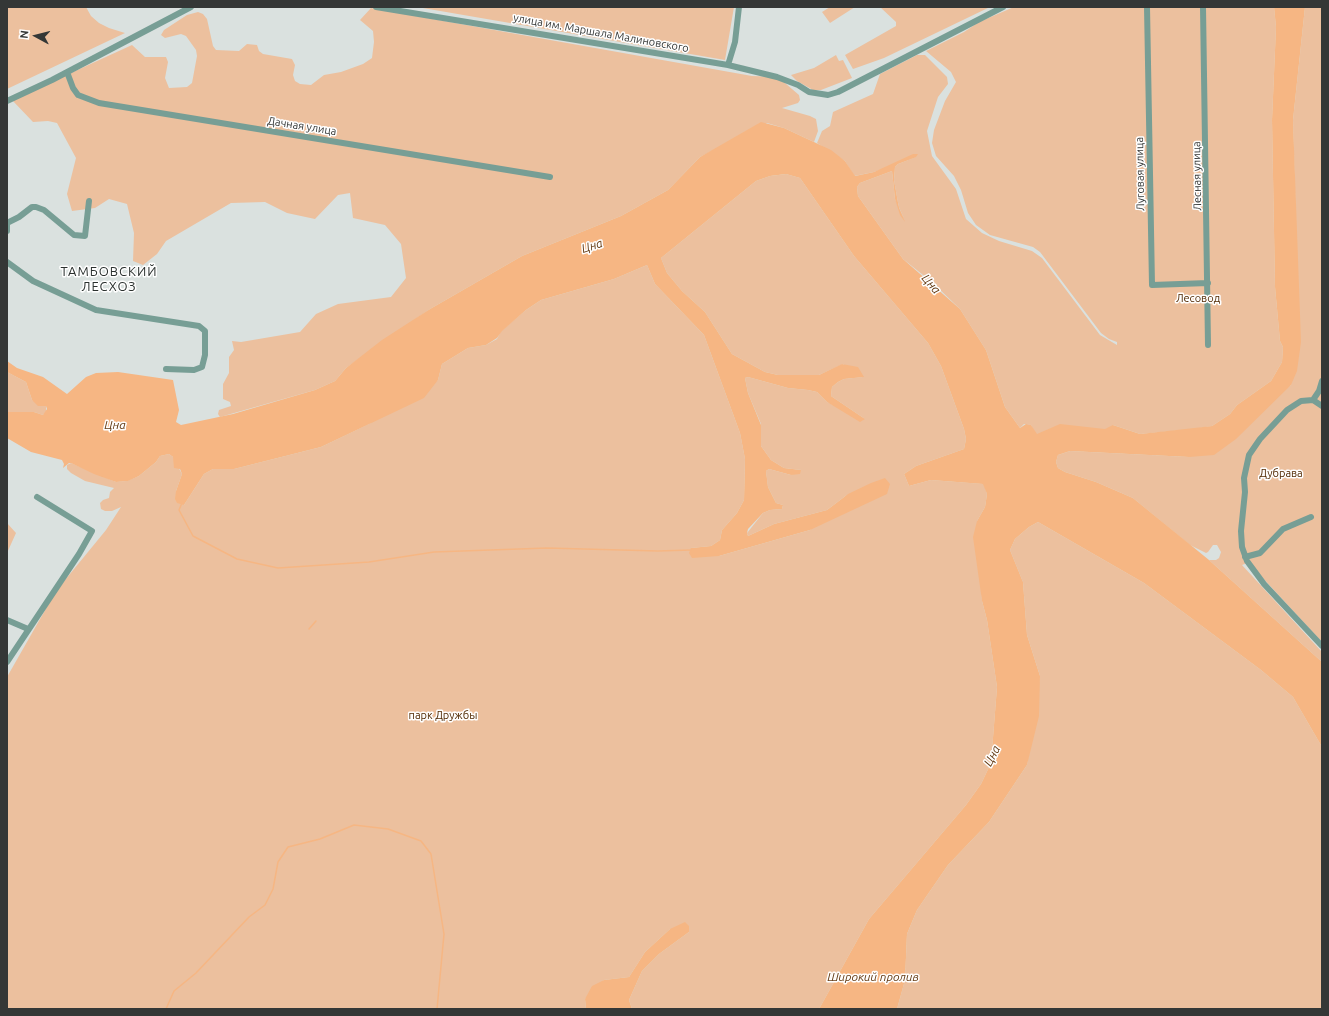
<!DOCTYPE html>
<meta charset="utf-8">
<style>
body{margin:0}
#map{position:relative;width:1329px;height:1016px;overflow:hidden;background:#dae1df;font-family:Ubuntu,sans-serif}
canvas{display:block}
.frame{position:absolute;inset:0;border:8px solid #343736;pointer-events:none}
.north{position:absolute;left:16px;top:16px;width:40px;height:40px;-webkit-text-stroke:3px #fff;paint-order:stroke;rotate:277deg;font-size:11px;font-weight:700;line-height:16px;text-align:center;color:#343736}
.north::after{content:'';display:block;margin:auto;width:14px;height:18px;background:#343736;clip-path:polygon(50% 0,100% 100%,50% 72%,0 100%)}
</style>
<div id="map">
<canvas width="1329" height="1016"></canvas>
<div class="frame"></div>
<div class="north">N</div>
</div>
<script>
const ctx = document.querySelector('canvas').getContext('2d');
ctx.lineJoin = 'round';
function paint(path, color) { ctx.fillStyle = color; ctx.fill(path, 'evenodd'); }
const shape = rows => new Path2D(rows.map(r => 'M' + r).join(''));
function strokePath(path, color, width, dash) { ctx.strokeStyle = color; ctx.lineWidth = width; ctx.lineCap = dash ? 'butt' : 'round'; ctx.setLineDash(dash || []); ctx.stroke(path); }
function drawText(font, color, halo, rows, align = 'center') {
  ctx.font = font + ' Ubuntu,sans-serif'; ctx.lineWidth = 3; ctx.setLineDash([]); ctx.textBaseline = 'middle'; ctx.strokeStyle = halo; ctx.fillStyle = color; for (const [text, x, y, turn = 0] of rows) {
    ctx.save(); ctx.translate(x, y); ctx.rotate((+turn || 0) * Math.PI / 180); ctx.textAlign = isNaN(turn) ? turn : align; if (halo) ctx.strokeText(text, 0, 0); ctx.fillText(text, 0, 0); ctx.restore();
  }
}
const green = shape([
 [7,7,86,7,91,16,99,23,109,28,125,33,7,89],
 [417,7,734,7,725,60],
 [830,7,855,7,830,23,822,12],
 [880,7,990,7,884,58,853,69,845,55,896,26,896,22],
 [1014,7,1274,7,1276,27,1272,120,1275,287,1280,341,1283,347,1282,362,1271,381,1237,405,1230,414,1212,426,1193,429,1140,434,1113,425,1113,427,1041,449,1031,425,1024,424,1020,428,1005,407,986,350,960,309,933,283,903,259,858,196,857,187,860,183,892,171,895,199,904,218,899,208,894,180,895,167,898,164,916,157,874,172,854,176,845,161,817,143,822,131,830,126,833,112,873,94,880,74,917,55,925,55,947,77,948,84,938,97,927,131,932,156,956,189,966,219,982,233,999,241,1032,251,1042,258,1100,335,1117,345,1117,342,1109,339,1101,333,1040,252,1033,247,990,235,976,225,968,213,961,190,954,176,936,156,932,143,934,130,945,101,956,82,951,72,926,51,964,32,979,22],
 [1305,7,1322,7,1322,642,1260,575,1250,562,1242,565,1322,652,1322,662,1209,560,1216,560,1219,558,1221,552,1217,545,1213,545,1208,552,1206,553,1190,545,1133,498,1096,482,1065,472,1058,468,1056,462,1058,455,1070,451,1189,457,1291,385,1296,224,1293,120],
 [371,8,752,76,778,77,799,95,800,100,798,103,782,108,810,116,816,119,818,131,814,142,784,128,767,123,700,157,668,190,621,216,522,256,430,309,346,368,335,381,315,390,220,417,218,414,219,410,231,406,230,402,223,399,223,384,229,373,229,357,234,350,232,341,241,342,300,332,316,314,338,304,391,297,406,278,401,244,385,225,353,218,350,193,338,195,315,219,287,213,265,202,231,203,166,241,157,254,143,265,133,261,134,233,127,204,109,199,95,208,72,211,67,194,76,158,57,123,48,121,33,122,12,100,132,45,145,57,166,57,168,62,165,78,169,88,187,87,192,83,197,56,196,50,186,36,181,34,165,38,161,35,164,30,187,15,198,12,203,14,207,19,213,46,216,50,239,51,247,44,257,45,259,51,263,54,292,59,295,65,293,75,295,81,300,84,311,85,324,75,341,72,363,64,372,58,374,42,373,31,360,20],
 [836,55,839,61,843,60,852,78,821,90,813,90,797,81,791,75,814,68],
 [786,174,800,178,854,256,928,343,941,366,964,429,966,439,964,449,916,466,904,474,909,486,931,480,984,484,987,494,985,507,977,521,982,601,987,620,997,687,991,763,981,784,966,805,869,919,819,1009,632,1009,629,1000,642,971,659,954,689,932,670,929,645,952,629,977,604,980,585,999,586,1009,7,1009,7,677,56,591,106,530,121,507,112,511,105,511,101,509,100,503,103,500,109,498,110,492,114,488,85,481,71,473,67,469,67,465,71,463,116,482,127,481,139,476,156,462,160,456,169,454,173,457,182,474,176,491,184,505,204,474,213,469,234,469,321,447,369,424,438,380,442,364,468,348,486,345,497,339,501,331,526,310,541,300,614,279,647,265,655,284,704,335,740,433,745,459,744,500,737,513,722,530,720,540,711,546,691,548,719,556,810,530,848,494,827,510,774,524,748,536,747,533,763,513,770,510,782,509,783,505,776,503,768,487,766,471,769,469,791,475,801,470,784,468,771,460,761,446,761,424,748,393,745,378,748,377,788,388,808,390,817,392,827,402,865,419,831,396,832,387,838,382,844,379,863,377,843,364,819,375,778,375,765,372,732,354,705,312,682,291,667,273,661,258,756,181,770,176],
 [7,372,26,382,32,400,46,406,46,413,43,415,34,412,7,412],
 [1038,522,1144,583,1261,670,1293,697,1322,747,1322,1009,897,1009,905,980,907,934,917,910,948,865,989,822,1027,765,1040,676,1027,635,1023,582,1010,550,1015,539,1029,527],
 [7,523,16,533,7,553]
]);
const water = shape([
 [1274,7,1305,7,1293,120,1301,342,1297,371,1291,385,1236,439,1214,455,1189,457,1070,451,1058,455,1056,462,1058,468,1065,472,1096,482,1133,498,1209,560,1322,662,1322,747,1293,697,1261,670,1144,583,1038,522,1029,527,1015,539,1010,550,1023,582,1027,635,1040,676,1039,716,1027,765,989,822,948,865,917,910,907,934,905,980,897,1009,819,1009,869,919,966,805,981,784,991,763,997,687,987,620,982,601,973,537,977,521,985,507,987,494,983,484,931,480,909,486,904,474,916,466,964,449,966,439,964,429,941,366,928,343,854,256,800,178,786,174,770,176,756,181,661,258,667,273,682,291,705,312,732,354,765,372,778,375,819,375,842,364,858,367,864,377,844,379,838,382,832,387,831,396,865,419,860,422,827,402,817,392,808,390,788,388,748,377,745,378,748,393,761,425,761,446,771,460,784,468,801,470,800,474,791,475,769,469,766,471,768,487,776,503,783,505,782,509,770,510,763,513,748,529,747,533,748,536,774,524,827,510,848,494,871,483,885,478,890,484,887,494,810,530,719,556,692,558,689,553,691,548,711,546,720,540,722,530,737,513,744,500,745,459,740,433,704,335,655,284,647,265,614,279,541,300,526,310,502,331,497,338,486,345,468,348,442,364,438,380,424,398,321,447,234,469,213,469,204,474,184,505,177,503,175,499,176,491,182,474,180,469,174,468,173,457,169,454,160,456,156,462,139,476,128,481,116,482,94,474,71,463,69,463,63,468,64,464,62,460,31,452,7,438,7,412,34,412,43,415,47,409,46,406,38,406,32,400,26,382,7,372,7,361,17,368,43,377,67,394,86,377,96,373,118,372,173,380,179,410,176,422,181,425,233,414,315,390,335,381,346,368,382,340,430,309,522,256,621,216,668,190,700,157,761,122,784,128,831,150,845,161,855,176,874,172,913,154,918,154,916,157,898,164,895,167,894,180,899,208,905,222,900,215,895,199,892,171,860,183,857,187,858,196,903,259,960,309,986,350,1005,407,1020,428,1026,424,1031,425,1037,434,1060,424,1105,429,1113,425,1140,434,1212,426,1230,414,1237,405,1271,381,1282,362,1283,347,1280,341,1275,287,1272,120,1276,27],
 [685,922,689,926,689,932,659,954,642,971,629,1000,632,1009,586,1009,585,999,592,986,604,980,629,977,645,952,670,929]
]);
const stream = shape([
 [182,503,179,510,193,536,237,559,278,568,369,562,434,552,547,548,658,551,691,550],
 [309,629,316,621],
 [166,1009,174,991,196,973,249,917,265,905,273,889,278,862,288,847,320,839,354,825,388,829,421,841,431,854,444,934,437,1009]
]);
const minor = shape([
 [376,7,728,65,777,77,798,85,809,92,828,95,838,92,1003,7],
 [1147,7,1152,285,1208,283],
 [1203,7,1208,345],
 [728,65,735,42,739,7],
 [67,72,73,88,78,95,99,103,550,177],
 [7,101,52,80,191,7],
 [7,223,19,217,32,207,36,207,44,210,74,235,85,236,89,201],
 [7,223,7,231],
 [7,262,33,281,96,310,199,326,205,331,205,355,202,367,194,370,166,369],
 [1322,381,1319,391,1313,400,1301,401,1287,410,1260,439,1249,455,1244,478,1245,492,1241,531,1242,547,1247,561,1264,584,1322,646],
 [1313,400,1322,406],
 [1245,557,1260,553,1283,529,1311,517],
 [7,620,28,629],
 [7,662,79,554,92,531,37,497]
]);
const streetNames = [
 ["улица им. Маршала Малиновского",601,33,10],
 ["Дачная улица",302,126,9],
 ["Луговая улица",1140,174,-91],
 ["Лесная улица",1197,176,-91]
];
const parkNames = [
 ["Лесовод",1198,298],
 ["Дубрава",1281,473],
 ["парк Дружбы",443,715]
];
const waterNames = [
 ["Цна",592,246,-18],
 ["Цна",931,284,49],
 ["Цна",115,425],
 ["Цна",992,756,-63],
 ["Широкий пролив",873,977]
];
const quarterNames = [
 ["ТАМБОВСКИЙ",109,272],
 ["ЛЕСХОЗ",109,287]
];
paint(green, '#ecc09e');
paint(water, '#f6b683');
strokePath(stream, '#f6b683', 1.5);
strokePath(minor, '#779e95', 6);
drawText('11px', '#343736', '#fff', streetNames);
drawText('11px', '#502800', '#fff', parkNames);
drawText('italic 12px', '#653c15', '#fff', waterNames);
ctx.letterSpacing = '1px';
drawText('13px', '#2a302e', '#fff', quarterNames);
ctx.letterSpacing = '0px';
</script>
